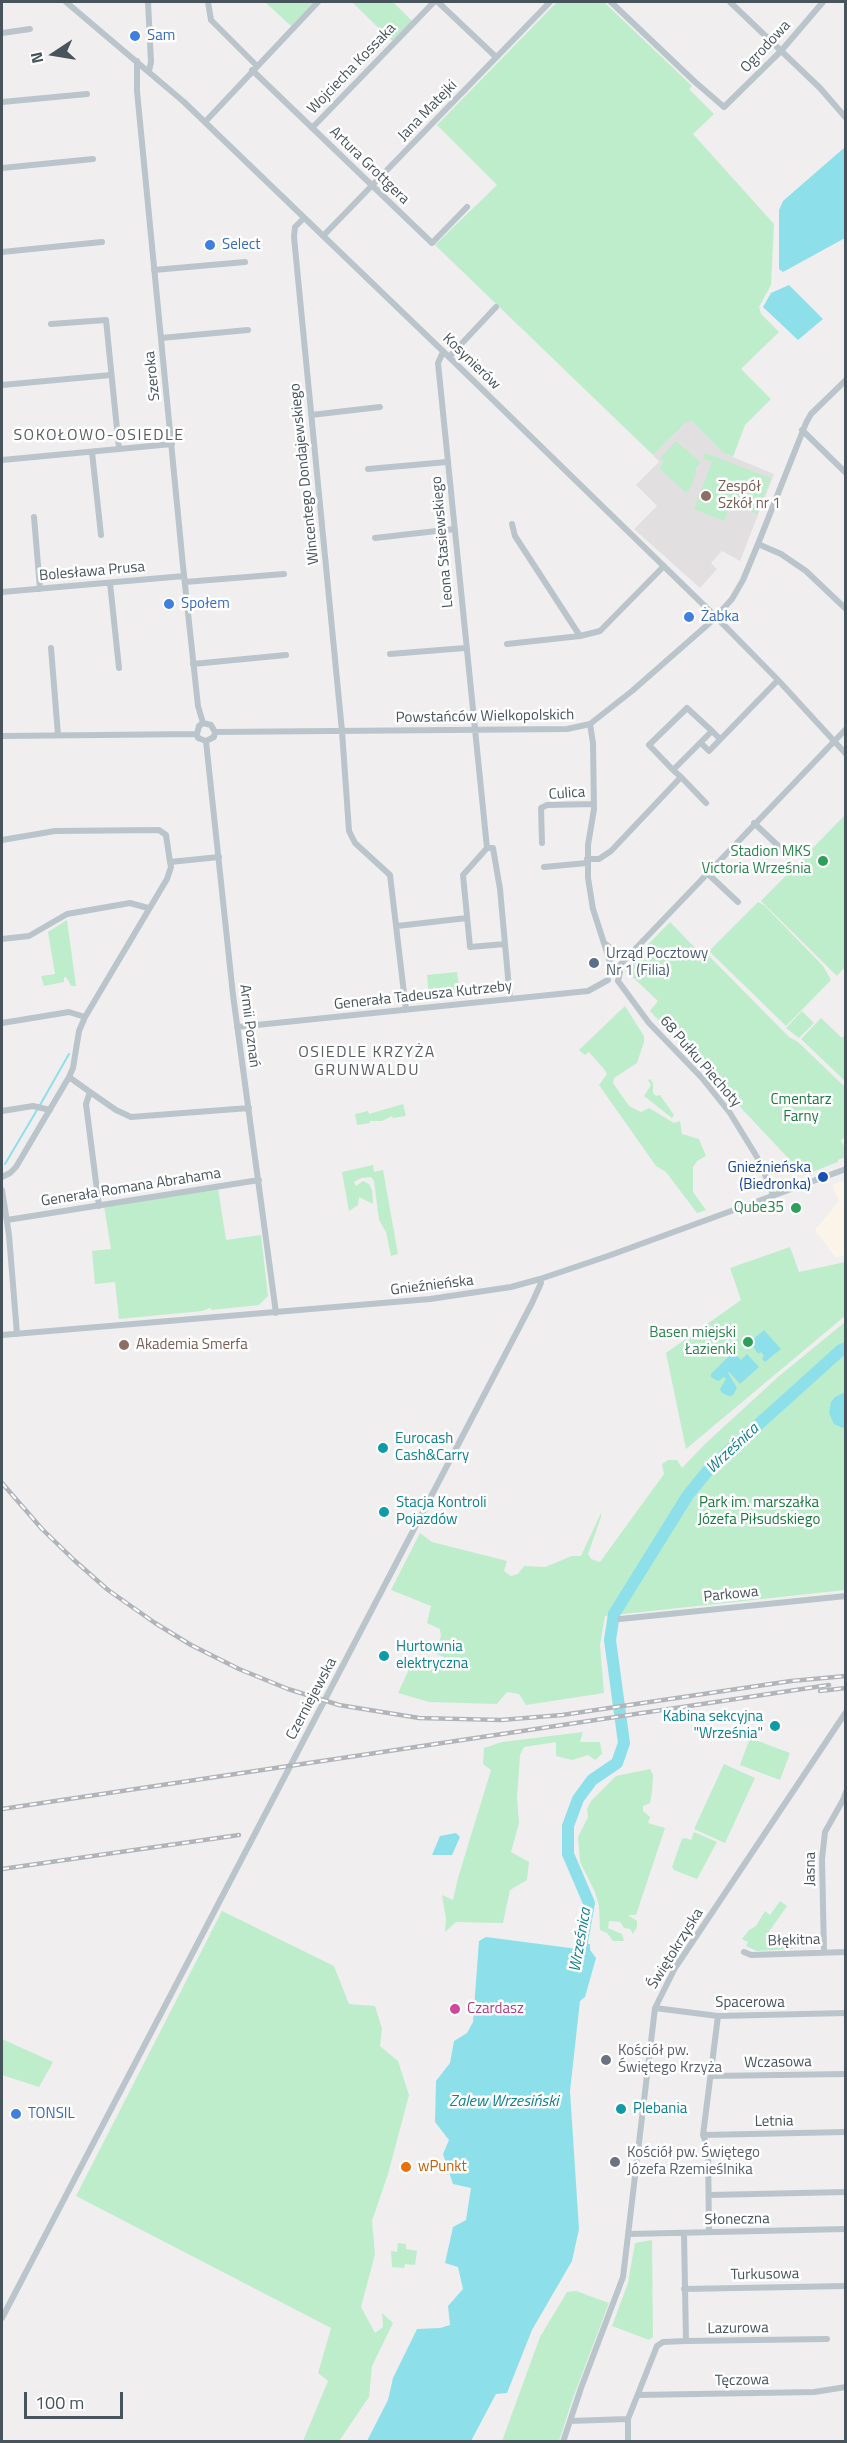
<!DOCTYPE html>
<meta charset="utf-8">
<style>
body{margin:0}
#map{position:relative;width:847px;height:2443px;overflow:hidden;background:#f1eeef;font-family:"Titillium Web",sans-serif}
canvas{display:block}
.frame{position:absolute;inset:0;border:3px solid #47545b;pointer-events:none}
.north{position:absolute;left:24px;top:24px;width:60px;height:60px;-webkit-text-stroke:4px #fff;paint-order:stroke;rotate:258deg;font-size:16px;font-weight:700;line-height:24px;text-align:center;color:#47545b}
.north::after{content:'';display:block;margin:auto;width:21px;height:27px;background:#47545b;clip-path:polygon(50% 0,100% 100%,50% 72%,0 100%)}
.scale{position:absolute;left:24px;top:2392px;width:99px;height:27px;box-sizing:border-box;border:3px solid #47545b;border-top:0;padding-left:8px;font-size:18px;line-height:21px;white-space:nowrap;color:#47545b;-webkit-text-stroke:4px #fff;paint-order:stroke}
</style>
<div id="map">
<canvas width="847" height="2443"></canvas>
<div class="frame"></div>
<div class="north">N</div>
<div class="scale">100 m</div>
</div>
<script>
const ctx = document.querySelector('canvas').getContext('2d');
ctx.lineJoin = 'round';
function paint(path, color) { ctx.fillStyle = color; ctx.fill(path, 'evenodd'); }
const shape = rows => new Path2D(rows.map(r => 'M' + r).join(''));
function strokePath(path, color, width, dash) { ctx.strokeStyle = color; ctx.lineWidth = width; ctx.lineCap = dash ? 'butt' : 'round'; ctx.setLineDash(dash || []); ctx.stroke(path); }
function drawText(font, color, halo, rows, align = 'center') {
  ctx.font = font + ' "Titillium Web",sans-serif'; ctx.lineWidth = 5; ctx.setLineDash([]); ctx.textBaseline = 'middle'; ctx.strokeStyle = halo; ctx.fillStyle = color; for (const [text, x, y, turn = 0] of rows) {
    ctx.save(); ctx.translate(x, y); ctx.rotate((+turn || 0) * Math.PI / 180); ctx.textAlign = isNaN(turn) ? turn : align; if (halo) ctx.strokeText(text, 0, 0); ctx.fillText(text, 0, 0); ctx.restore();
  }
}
const commercial = shape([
 [845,1180,845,1255,836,1258,815,1230,839,1201,832,1185]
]);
const education = shape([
 [686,421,693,421,723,453,774,474,740,561,722,551,711,563,717,569,700,588,634,529,657,506,636,485,659,462,653,455]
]);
const green = shape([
 [265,2,314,2,291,26],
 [352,2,393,2,412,21,392,41],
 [557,2,604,2,692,86,689,89,714,114,693,134,774,224,771,285,759,307,761,314,779,332,741,369,771,399,745,425,733,457,723,453,692,421,686,422,653,455,435,245,497,185,437,125],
 [676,441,701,463,696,468,696,474,688,492,685,492,659,468,664,462,660,458],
 [705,453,771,478,770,483,761,481,769,484,757,514,731,503,724,521,694,509,712,462,703,458],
 [845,815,845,970,843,969,837,976,761,901],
 [758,902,764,905,823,966,831,980,786,1026,709,951],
 [67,920,76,986,71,986,67,978,64,977,64,982,44,986,41,976,55,974,48,932],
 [670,922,700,953,707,954,789,1037,798,1042,845,1087,845,1137,841,1140,845,1148,845,1157,838,1160,838,1162,804,1175,650,1011,658,1001,624,969],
 [457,972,460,992,429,997,427,975],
 [625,1006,644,1036,644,1042,637,1063,614,1078,613,1083,629,1106,641,1112,649,1108,674,1123,680,1121,682,1134,699,1139,706,1156,697,1161,693,1167,693,1192,706,1210,697,1213,666,1172,656,1166,599,1085,607,1074,604,1069,589,1052,585,1055,579,1050],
 [802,1011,814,1023,799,1038,786,1028],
 [821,1018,842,1038,845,1035,845,1081,801,1039],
 [650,1079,653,1083,653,1093,656,1096,660,1095,674,1115,672,1118,644,1096,651,1085,648,1080],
 [403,1104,406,1116,393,1118,392,1116,382,1121,370,1121,370,1123,357,1125,355,1114,368,1111,369,1114],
 [373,1165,374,1172,383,1170,398,1254,391,1256,386,1232,379,1220,374,1181,371,1177,361,1178,354,1182,356,1186,363,1181,369,1184,372,1190,373,1204,359,1197,358,1205,349,1211,342,1172],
 [218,1188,226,1240,261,1235,268,1296,259,1305,212,1310,210,1308,202,1311,119,1319,115,1282,95,1284,92,1251,111,1249,104,1206],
 [790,1247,799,1272,845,1262,845,1316,686,1449,666,1353,741,1300,730,1268],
 [845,1322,845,1590,605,1616,600,1645,604,1693,526,1705,519,1694,507,1692,497,1704,429,1702,398,1693,411,1665,440,1669,444,1657,415,1646,425,1640,438,1643,441,1637,440,1629,427,1623,431,1606,391,1590,420,1533,432,1542,507,1561,504,1571,511,1576,518,1574,524,1566,545,1567,572,1556,581,1556,601,1513,601,1517,588,1554,591,1559,600,1562,664,1474,662,1464,668,1460,677,1460,682,1468,705,1444,778,1377],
 [583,1732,580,1742,600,1742,602,1754,595,1760,588,1755,572,1760,556,1756,556,1742,524,1747,520,1755,517,1798,519,1823,511,1852,529,1862,527,1880,510,1890,503,1923,456,1922,445,1932,446,1919,442,1895,453,1900,458,1878,491,1770,483,1764,484,1748,502,1742],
 [750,1738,790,1753,780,1780,740,1765],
 [724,1764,755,1778,725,1843,694,1829],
 [650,1769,653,1775,652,1792,650,1803,643,1806,643,1811,650,1817,648,1823,665,1828,636,1915,628,1915,637,1921,637,1927,633,1934,630,1929,624,1928,620,1922,609,1921,608,1928,622,1934,624,1941,613,1941,607,1933,600,1930,599,1906,595,1892,580,1862,578,1837,588,1817,587,1809,591,1801,616,1776],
 [694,1832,717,1842,697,1879,674,1870,672,1867,682,1839,685,1838,691,1840],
 [780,1901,787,1906,768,1933,793,1949,757,1951,746,1946,748,1942,742,1939,749,1930,756,1926,765,1911,770,1915],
 [222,1911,334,1966,349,2004,375,2006,382,2029,380,2046,398,2061,409,2095,388,2174,372,2221,375,2254,361,2307,375,2333,383,2327,382,2313,393,2323,372,2366,369,2397,339,2441,303,2441,328,2381,318,2373,331,2328,76,2196],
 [2,2039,53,2062,39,2087,2,2075],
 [652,2240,653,2337,649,2340,612,2326,628,2283,635,2243],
 [398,2243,406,2244,406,2249,417,2251,415,2265,405,2264,404,2268,392,2267,391,2251,397,2252],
 [576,2291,609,2303,573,2398,559,2441,502,2441,540,2337,567,2292]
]);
const water = shape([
 [845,147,845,238,783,272,779,269,779,210,783,201],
 [789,285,823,319,798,340,763,307,771,293],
 [764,1330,781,1349,765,1362,762,1359,764,1356,761,1352,758,1354,750,1342],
 [733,1352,741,1360,747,1354,759,1367,740,1384,729,1372,728,1373,737,1388,733,1395,729,1396,722,1393,720,1389,726,1379,724,1377,718,1381,711,1377,711,1374],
 [845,1392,846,1429,845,1429,834,1424,829,1413,831,1402,835,1397],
 [456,1833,460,1837,452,1855,432,1855,440,1836],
 [486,1937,578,1949,581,1943,590,1944,590,1950,596,1958,585,1997,580,2001,570,2091,579,2229,572,2261,532,2330,507,2393,496,2394,471,2441,367,2441,388,2400,393,2378,417,2329,440,2328,450,2325,448,2306,463,2289,458,2267,445,2263,453,2227,466,2220,471,2188,453,2184,443,2154,449,2140,435,2122,436,2081,450,2063,454,2041,467,2033,473,2022,479,1941]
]);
const stream = shape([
 [40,1105,69,1054],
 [5,1164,37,1110]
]);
const river = shape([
 [579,1958,589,1903,568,1854,568,1826,578,1799,592,1780,617,1763,624,1743,610,1640,614,1614,688,1495,710,1468,841,1350,846,1348]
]);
const minor = shape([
 [66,2,184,102,449,357,716,617,778,680,846,754],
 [148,2,151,62,149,71],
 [208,2,211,20,256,65],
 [438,2,496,57],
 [611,2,694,81,724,107,781,51,823,2],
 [730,2,820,88,846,118],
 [2,33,30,29],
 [137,61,137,91,183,566,198,706,203,723],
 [252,70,432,243,467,207],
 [2,102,87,94],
 [205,122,318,2],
 [312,128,434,2],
 [2,168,93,159],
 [304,218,295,227,294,237,342,731,349,831,355,843,390,875,406,1010],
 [323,236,550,2],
 [2,252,102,242],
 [154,270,245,262],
 [51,324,106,320,119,449],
 [161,338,248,330],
 [443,352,438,363,487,848,463,875,470,947,505,944],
 [449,357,496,307],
 [2,385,111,375],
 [311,415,380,407],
 [802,430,846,473],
 [92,452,101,535],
 [2,460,172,444],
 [368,469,447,462],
 [34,517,40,589],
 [512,524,515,536,580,636],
 [375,538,454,529],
 [758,544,781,554,806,571,846,609],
 [185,582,284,574],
 [110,583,119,668],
 [2,592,184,576],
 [507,644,580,636,600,631,664,566],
 [51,648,58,735],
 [390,654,465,648],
 [193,664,286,655],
 [203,723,211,725,215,732,214,737,206,741],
 [203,723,199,726,197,734,198,738,206,741],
 [590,724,593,743,594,809,588,845,588,878,593,909,612,968,617,968,620,972,618,981],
 [215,732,567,729,590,724,632,691,713,620,732,599,743,580,758,544,806,423,811,414,846,380],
 [2,736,197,734],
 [206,741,233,995,276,1313],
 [701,743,709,751,778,680],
 [673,770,649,745,687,708,712,731],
 [681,777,706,803],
 [754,823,788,855],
 [2,840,55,831,159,830,166,835,170,862],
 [542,843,541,808,547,805,594,804],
 [487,848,493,848,500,889,510,999],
 [587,859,599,859,611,851,681,777,673,770,712,731,720,739],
 [544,867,587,863],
 [707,873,738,902],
 [397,926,467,918],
 [2,939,29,936,67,914,130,903,148,908],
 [604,943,617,953,629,956],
 [617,968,846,729],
 [618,981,649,1023,702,1078,730,1113,760,1162,773,1195],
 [85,1017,79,1031,73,1068,69,1077,90,1092,86,1104,99,1206],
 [2,1023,69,1012,85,1017,167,879,171,867,170,862,219,857],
 [237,1027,588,991,608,980],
 [90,1092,116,1110,131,1117,249,1108],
 [2,1111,33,1106,50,1110],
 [2,1177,10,1173,16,1167,69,1077],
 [2,1190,9,1235,17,1334],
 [7,1220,259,1180],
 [2,1335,430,1299,511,1287,540,1279,608,1256,846,1169],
 [620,1619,846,1596],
 [744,1952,751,1955,846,1952],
 [824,1952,822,1859,825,1832,843,1800,846,1792],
 [655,2008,718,2016,846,2013],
 [711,2076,846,2074],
 [703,2135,846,2132],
 [709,2195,846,2192],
 [709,2232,708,2148,703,2135,718,2016],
 [684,2233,686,2341,827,2339],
 [629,2234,846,2229],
 [684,2289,846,2286],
 [2,2318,532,1303,541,1283,540,1279],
 [638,2395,814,2392,846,2387],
 [628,2419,628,2442],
 [570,2421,628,2419,657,2346,663,2342,686,2341],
 [563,2442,581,2388,623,2277,655,2008,675,1968,846,1712]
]);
const rail = shape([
 [2,1483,42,1529,74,1560,108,1590,155,1623,191,1645,239,1669,288,1689,339,1705,419,1718,501,1720,562,1715,791,1681,846,1676],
 [820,1691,846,1688],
 [2,1809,829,1685],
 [2,1869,239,1835]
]);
const markers = [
 [135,36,6,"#3f7fe0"],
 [210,245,6,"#3f7fe0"],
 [706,496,6,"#8d6e63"],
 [169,604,6,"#3f7fe0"],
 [689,617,6,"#3f7fe0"],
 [823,861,6,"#2e9e5b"],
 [594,963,6,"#5c6f8a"],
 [823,1177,6,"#1a4fb4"],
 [796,1208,6,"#2e9e5b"],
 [748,1342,6,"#2e9e5b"],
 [124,1345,6,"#8d6e63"],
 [383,1448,6,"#0f9aa8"],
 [384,1512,6,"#0f9aa8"],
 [384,1656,6,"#0f9aa8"],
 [775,1726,6,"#0f9aa8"],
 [455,2009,6,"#d1479c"],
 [606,2060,6,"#6b7280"],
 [621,2109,6,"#0f9aa8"],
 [16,2114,6,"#3f7fe0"],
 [615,2162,6,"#6b7280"],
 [406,2167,6,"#e8710a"]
];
const shopNames = [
 ["Sam",147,36],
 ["Select",222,245],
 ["Społem",181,604],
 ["Żabka",701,617],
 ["TONSIL",28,2114]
];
const streetNames = [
 ["Ogrodowa",766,47,-47],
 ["Wojciecha Kossaka",352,69,-46],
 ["Jana Matejki",428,111,-46],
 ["Artura Grottgera",369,166,44],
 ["Kosynierów",471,362,44],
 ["Szeroka",153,376,-96],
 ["Wincentego Dondajewskiego",305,474,-96],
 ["Leona Stasiewskiego",443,542,-95],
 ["Bolesława Prusa",92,572,-5],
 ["Powstańców Wielkopolskich",485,717,-1],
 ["Culica",567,794,-4],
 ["Generała Tadeusza Kutrzeby",423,996,-6],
 ["Armii Poznań",249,1026,83],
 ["68 Pułku Piechoty",700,1062,49],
 ["Generała Romana Abrahama",131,1188,-9],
 ["Gnieźnieńska",432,1286,-7],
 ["Parkowa",731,1595,-6],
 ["Czerniejewska",312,1699,-62],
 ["Jasna",811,1869,-89],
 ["Błękitna",794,1941,-2],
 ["Świętokrzyska",676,1949,-58],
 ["Spacerowa",750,2003],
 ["Wczasowa",778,2063,-1],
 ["Letnia",774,2122,-1],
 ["Słoneczna",737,2220,-1],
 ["Turkusowa",765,2275,-1],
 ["Lazurowa",738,2329,-1],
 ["Tęczowa",742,2381,-1]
];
const educationNames = [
 ["Zespół",718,487],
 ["Szkół nr 1",718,504],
 ["Akademia Smerfa",136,1345]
];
const leisureNames = [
 ["Stadion MKS",811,852],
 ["Victoria Września",811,869],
 ["Qube35",784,1208],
 ["Basen miejski",736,1333],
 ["Łazienki",736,1350]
];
const serviceNames = [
 ["Urząd Pocztowy",606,954],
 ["Nr 1 (Filia)",606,971]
];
const parkNames = [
 ["Cmentarz",801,1100],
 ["Farny",801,1117],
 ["Park im. marszałka",759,1503],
 ["Józefa Piłsudskiego",759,1520]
];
const transitNames = [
 ["Gnieźnieńska",811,1168],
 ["(Biedronka)",811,1185]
];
const cultureNames = [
 ["Eurocash",395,1439],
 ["Cash&Carry",395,1456],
 ["Stacja Kontroli",396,1503],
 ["Pojazdów",396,1520],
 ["Hurtownia",396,1647],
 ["elektryczna",396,1664],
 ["Kabina sekcyjna",763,1717,"right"],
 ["\"Września\"",763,1734,"right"],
 ["Plebania",633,2109]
];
const hotelNames = [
 ["Czardasz",467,2009]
];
const worshipNames = [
 ["Kościół pw.",618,2051],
 ["Świętego Krzyża",618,2068],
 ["Kościół pw. Świętego",627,2153],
 ["Józefa Rzemieślnika",627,2170]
];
const foodNames = [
 ["wPunkt",418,2167]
];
const neighbourhoodNames = [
 ["SOKOŁOWO-OSIEDLE",99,436],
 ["OSIEDLE KRZYŻA",367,1053],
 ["GRUNWALDU",367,1071]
];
const waterNames = [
 ["Wrześnica",733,1449,-43],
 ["Wrześnica",581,1940,-80],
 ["Zalew Wrzesiński",504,2102]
];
paint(commercial, '#fbf4e8');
paint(education, '#e2dfe0');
paint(green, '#beedcb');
paint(water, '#8de0e9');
strokePath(stream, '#8de0e9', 2);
strokePath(river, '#8de0e9', 12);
strokePath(minor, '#bac5cb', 6);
strokePath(rail, '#b1b5b9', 4.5);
strokePath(rail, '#fff', 2, [7]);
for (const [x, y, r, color] of markers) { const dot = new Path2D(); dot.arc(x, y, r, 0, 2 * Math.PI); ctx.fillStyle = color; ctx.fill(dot); strokePath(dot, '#fff', 2); }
drawText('15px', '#366cbe', '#fff', shopNames, 'left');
drawText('15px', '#47545b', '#fff', streetNames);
drawText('15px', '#785e54', '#fff', educationNames, 'left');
drawText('15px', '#27864d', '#fff', leisureNames, 'right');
drawText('15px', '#4e5e75', '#fff', serviceNames, 'left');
drawText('15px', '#1a7a3f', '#fff', parkNames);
drawText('15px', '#164399', '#fff', transitNames, 'right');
drawText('15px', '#0d838f', '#fff', cultureNames, 'left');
drawText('15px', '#b23c85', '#fff', hotelNames, 'left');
drawText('15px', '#5b616d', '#fff', worshipNames, 'left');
drawText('15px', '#c56008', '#fff', foodNames, 'left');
ctx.letterSpacing = '1.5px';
drawText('16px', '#5b6063', '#fff', neighbourhoodNames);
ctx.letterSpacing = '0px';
drawText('italic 16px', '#11828e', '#fff', waterNames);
</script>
